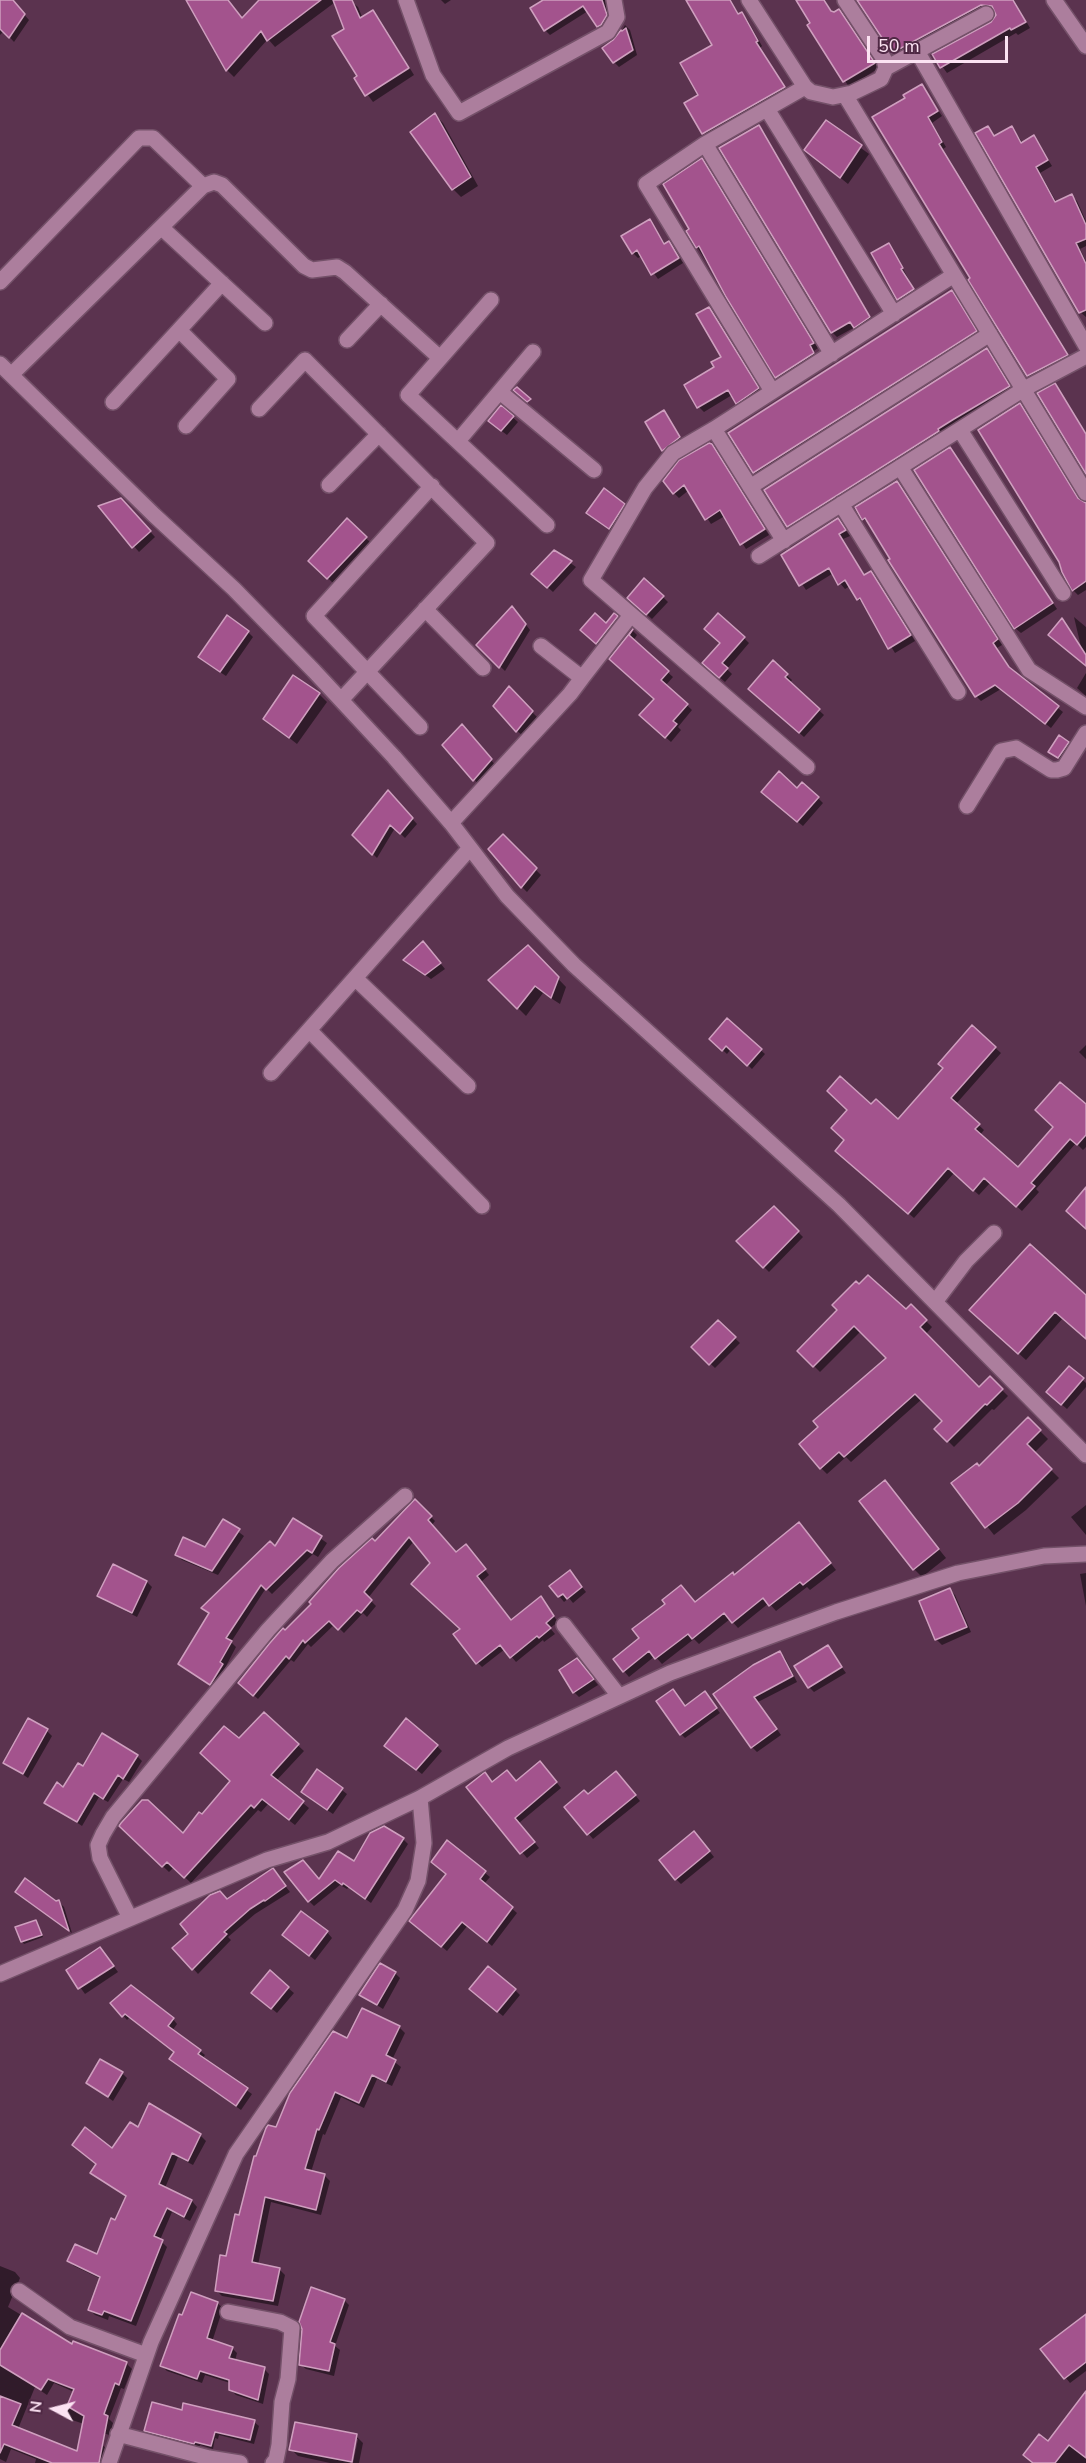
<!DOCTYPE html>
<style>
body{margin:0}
#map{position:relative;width:1086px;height:2463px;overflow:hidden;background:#5b334f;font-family:"Nunito Sans",sans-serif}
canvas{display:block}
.north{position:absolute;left:24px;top:2379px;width:60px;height:60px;-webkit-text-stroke:4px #4f2844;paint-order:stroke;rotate:277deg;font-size:16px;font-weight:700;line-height:24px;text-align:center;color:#fbe2f2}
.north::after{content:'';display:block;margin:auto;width:21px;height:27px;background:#fbe2f2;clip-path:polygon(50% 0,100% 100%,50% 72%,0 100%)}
.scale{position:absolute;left:867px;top:36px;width:141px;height:27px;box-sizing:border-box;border:3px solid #fbe2f2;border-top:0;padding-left:8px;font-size:18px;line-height:21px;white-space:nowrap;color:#fbe2f2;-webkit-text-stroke:4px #4f2844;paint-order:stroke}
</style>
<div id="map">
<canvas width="1086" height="2463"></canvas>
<div class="north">N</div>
<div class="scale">50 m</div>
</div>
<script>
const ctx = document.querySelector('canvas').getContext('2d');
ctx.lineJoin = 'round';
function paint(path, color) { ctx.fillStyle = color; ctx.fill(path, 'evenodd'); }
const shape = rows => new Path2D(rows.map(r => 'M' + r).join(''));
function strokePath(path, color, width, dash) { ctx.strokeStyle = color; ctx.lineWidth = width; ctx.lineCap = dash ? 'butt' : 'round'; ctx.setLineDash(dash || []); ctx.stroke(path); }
const shadow = shape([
 [0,0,11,0,29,20,14,42,4,31,0,35],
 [188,0,228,0,243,20,261,0,338,0,275,47,268,39,234,77,227,70],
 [441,0,451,0,445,4],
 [546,0,612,0,611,21,603,31,588,11,550,35,545,30],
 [688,0,730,0,739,15,741,14,747,19,762,46,760,48,789,93,709,139,686,104,700,95,714,45],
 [798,0,825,0,839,24,846,21,851,26,879,68,849,87,809,26,812,24],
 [858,0,1014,0,1030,28,1018,35,1016,33,947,73,934,55,992,23,997,15,996,11,988,11,899,58],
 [351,1,358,7,363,19,373,12,379,18,414,75,373,102,356,79,359,76,346,29],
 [625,25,630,30,637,55,619,67,614,62,617,39],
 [922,86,942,116,932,123,946,147,943,149,1072,360,1033,381,970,280,972,279,907,99],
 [435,115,443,123,478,186,461,197,453,189],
 [826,122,869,154,848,184,806,150],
 [758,126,764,132,874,323,860,332,855,327,837,337,832,332],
 [988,128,995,137,1012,128,1023,143,1034,137,1052,166,1040,173,1057,203,1072,196,1077,201,1086,221,1086,246,1080,249,1086,261,1086,317,1080,312],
 [705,166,818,348,814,351,818,359,782,382,697,247,691,230],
 [649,221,666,245,669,243,674,248,683,263,658,279,642,256,638,258,633,253],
 [889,244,917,294,902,303,898,299],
 [952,292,980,336,759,477,754,472,730,434],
 [709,309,763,394,742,408,732,395,704,412,699,407,716,367,723,357],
 [986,350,1014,392,793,530,789,526],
 [1055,385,1086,433,1086,471],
 [1020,405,1080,501,1086,504,1086,590,1078,595,1073,590],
 [501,407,518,422,507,435,495,426],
 [664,412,684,443,668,455,647,422],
 [711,445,769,535,746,549,725,516,711,524,689,490,679,498,674,493],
 [955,454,1057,609,1021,633,1015,628],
 [897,482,1002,645,997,648,1012,672,1063,712,1051,728,1001,689,981,701,976,696,869,523,863,519],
 [126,505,155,537,139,552,100,507],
 [624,505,629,510,615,533,593,518],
 [347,520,371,543,333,583,310,561],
 [838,520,850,536,843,539,865,576,871,573,876,578,915,641,895,653,864,603,858,599,850,586,845,589,832,574,806,590,783,555],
 [555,552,576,567,553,592,533,574],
 [663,597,668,602,652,619,634,603],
 [517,613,530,630,505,671,478,645],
 [614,615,622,622,602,648,587,635,606,625],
 [1074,617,1086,627,1086,665,1062,620,1081,647],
 [633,631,637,635,633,641,673,677,666,685,692,710,678,727,681,730,671,742,646,720,655,699,611,659],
 [248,632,253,637,226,676,205,662],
 [744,638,749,643,727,669,732,674,725,682,709,668],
 [773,663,792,680,790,683,824,715,804,737,755,694],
 [1086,673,1086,696,1077,688],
 [509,689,537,717,522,735,517,731],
 [319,694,327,702,297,744,265,719],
 [467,731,496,766,479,785,444,745],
 [1068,743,1070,745,1061,759,1052,754],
 [797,790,818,798,823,803,803,826,768,797],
 [388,792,417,824,405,838,395,828,377,858,354,835],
 [503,837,541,875,527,892,522,887],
 [528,947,566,987,560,1004,543,993,526,1016,490,980],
 [428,948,445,969,431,979,405,960],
 [727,1020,765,1054,752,1069,731,1049,727,1054,711,1039],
 [972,1027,1001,1053,956,1104,984,1130,980,1135,1018,1169,1086,1106,1086,1147,1083,1150,1076,1143,1036,1189,1039,1192,1022,1211,990,1183,979,1195,954,1173,914,1218,842,1156,871,1107,898,1121,945,1068],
 [1086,1045,1086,1059,1079,1052],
 [774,1208,803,1237,769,1272,738,1241],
 [1086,1302,1086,1338,1063,1318,1026,1360,978,1317],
 [839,1310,917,1312,932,1327,925,1335,979,1389,990,1378,1008,1396,994,1410,992,1409,954,1447,936,1429,944,1421,922,1399,851,1462,846,1457,827,1474,821,1468,888,1358,861,1331,820,1372,799,1351],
 [718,1322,740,1343,715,1368,693,1347],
 [1069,1368,1086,1383,1086,1387,1067,1409,1053,1397],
 [1028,1419,1048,1439,1034,1453,1059,1478,1026,1510,994,1535,953,1483,980,1468],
 [885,1482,946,1558,922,1577,914,1569],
 [415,1501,435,1521,432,1525,456,1554,471,1551,489,1575,481,1582,512,1621,541,1598,558,1622,550,1628,555,1634,544,1642,543,1640,516,1662,505,1649,482,1667,478,1663,431,1563,414,1541,368,1598,376,1606,367,1617,363,1613,344,1633,335,1624,311,1647,308,1644,294,1662,291,1660,258,1699,240,1683,276,1637,313,1604],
 [1086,1505,1086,1535,1071,1517],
 [294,1520,327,1543,318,1557,313,1554,272,1594,266,1588,231,1642,236,1647,225,1668,227,1670,215,1689,185,1668,210,1614,203,1608,276,1549],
 [224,1521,244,1536,218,1575,182,1560,177,1555,206,1549],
 [805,1530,836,1570,810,1590,807,1587,776,1611,769,1603,738,1628,730,1619,699,1644,694,1639,662,1664,655,1656,629,1677,624,1671,695,1604],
 [114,1566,147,1582,152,1587,137,1617,104,1600,99,1595],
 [1086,1573,1086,1606,1080,1574],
 [574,1577,586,1592,573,1603,569,1598,564,1602,551,1586],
 [950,1590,955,1595,971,1632,942,1645,936,1639],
 [827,1647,846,1673,814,1692,809,1687],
 [780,1653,785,1658,797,1682,758,1702,781,1735,757,1752,752,1747,754,1666],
 [582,1665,598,1685,579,1697,574,1692],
 [705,1693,720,1713,685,1738,681,1734,686,1707],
 [264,1714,304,1751,276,1781,309,1808,295,1825,268,1804,261,1812,258,1810,191,1883,174,1867,169,1872,121,1826,183,1836,231,1781,240,1741],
 [47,1731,52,1736,28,1778,5,1762],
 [437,1746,442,1751,422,1774,391,1750],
 [137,1756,142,1761,129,1782,123,1779,108,1802,99,1797,82,1826,46,1802,64,1789,83,1768],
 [545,1768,561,1788,519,1823,539,1848,527,1858,468,1787,517,1783],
 [317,1771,347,1794,333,1814,308,1797],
 [621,1778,640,1801,593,1839,566,1807],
 [699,1838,714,1857,681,1884,676,1879],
 [403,1839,408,1844,371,1903,349,1887,347,1889,340,1885,314,1906,309,1901,319,1881],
 [447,1842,490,1877,484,1884,517,1913,492,1946,468,1925,447,1951,416,1925,448,1874],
 [273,1870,290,1892,255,1914,228,1937,231,1940,198,1974,175,1948,227,1901],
 [22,1897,59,1902,64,1907,72,1933],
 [36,1921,43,1937,24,1944,22,1941],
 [327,1932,332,1938,315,1960,289,1939],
 [105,1954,118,1972,85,1994,68,1970],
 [395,1973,400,1978,383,2009,361,1995],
 [288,1988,294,1993,277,2013,258,1997],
 [515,1990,520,1995,503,2016,476,1994],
 [112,2003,173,2019,177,2024,172,2031,200,2051,205,2055,202,2059,252,2094,241,2110,176,2064,171,2059,175,2053,130,2017,127,2020],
 [399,2027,405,2033,392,2060,401,2067,392,2086,377,2079,364,2108,341,2097,325,2135,323,2134,311,2172,324,2175,330,2181,321,2215,271,2202,258,2265,279,2269,285,2275,278,2306,222,2296,216,2290,241,2216,276,2129,348,2041],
 [122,2073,127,2078,113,2101,88,2083],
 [139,2130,200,2135,206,2141,193,2165,178,2157,165,2188,192,2201,197,2207,190,2221,172,2212,160,2240,167,2247,136,2326,109,2316,108,2320,95,2315,89,2309,101,2279,74,2266,69,2261,98,2256,127,2197,97,2178,92,2173,98,2165,74,2145,112,2150],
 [0,2266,15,2272,20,2278,8,2307,73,2346,126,2363,132,2369,124,2389,121,2388,109,2419,113,2423,110,2435,89,2430,84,2424,72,2420,66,2414,74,2392,54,2383,47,2395,35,2387,18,2429,78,2453,101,2444,107,2449,104,2463,35,2463,36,2459,11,2449,6,2462,0,2459],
 [344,2300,349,2305,335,2346,340,2350,334,2376,306,2369,300,2364,302,2315],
 [217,2303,223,2308,212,2342,232,2348,237,2353,235,2361,264,2369,269,2374,263,2404,236,2395,230,2389,230,2383,205,2375,202,2383,167,2371,162,2366,182,2317],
 [1086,2316,1086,2371,1070,2383,1042,2349],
 [1086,2393,1086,2463,1033,2463,1049,2443],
 [183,2412,254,2422,259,2426,254,2444,219,2435,218,2439,215,2438,213,2449,200,2445,199,2448,151,2435,146,2430],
 [356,2436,363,2443,359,2463,353,2463,358,2439,355,2439,350,2463,330,2463,298,2456,291,2449]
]);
const building = shape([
 [0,0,13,0,25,14,9,38,0,29,0,0],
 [186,0,228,0,242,18,259,0,321,0,267,41,261,31,226,71,186,0],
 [333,0,352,0,360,18,373,10,409,68,365,96,354,78,357,76,332,36,344,29,333,0],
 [543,0,602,0,607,15,601,25,597,27,583,6,544,31,530,8,543,0],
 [686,0,730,0,738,14,742,12,758,41,756,42,785,87,702,134,684,103,698,95,680,63,712,45,686,0],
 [796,0,824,0,831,11,834,12,839,9,875,63,843,82,807,25,810,23,796,0],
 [857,0,1013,0,1026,22,1011,30,1010,28,940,68,932,54,991,22,996,15,992,6,981,5,892,53,857,0],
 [626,28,633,50,613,63,602,48,613,40,621,30,622,31,626,28],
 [922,84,938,111,928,117,942,142,939,144,1068,355,1027,376,968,280,970,278,872,117,905,98,903,95,922,84],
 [435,113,471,177,452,190,410,132,435,113],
 [826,120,862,145,840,178,804,150,826,120],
 [759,125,870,317,854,328,850,322,831,333,719,148,759,125],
 [988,126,994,136,1012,126,1021,143,1034,135,1048,160,1036,167,1055,202,1072,194,1086,225,1086,239,1076,243,1086,264,1086,310,1079,313,975,133,988,126],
 [702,158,814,343,810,345,814,353,775,378,726,297,699,246,696,248,686,231,689,229,663,184,702,158],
 [650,219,664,244,669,241,679,258,651,275,637,250,632,254,621,236,650,219],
 [889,243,903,268,901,269,914,289,897,300,871,253,889,243],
 [952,290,977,331,753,473,728,433,952,290],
 [709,307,759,388,736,404,728,390,697,408,684,385,714,367,711,362,721,357,696,314,709,307],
 [987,348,1010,386,954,419,938,429,939,431,787,527,764,490,987,348],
 [1055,383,1086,434,1086,474,1037,393,1055,383],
 [517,387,531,399,527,402,513,390,517,387],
 [1020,403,1078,498,1086,503,1086,581,1072,591,1062,572,1059,562,978,430,1020,403],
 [501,405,514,416,501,431,488,421,501,405],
 [664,410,680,437,662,451,645,422,664,410],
 [709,443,712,444,765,529,740,545,720,510,705,520,684,485,673,494,663,481,679,460,709,443],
 [950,447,1053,603,1014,629,914,470,950,447],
 [897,481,998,639,993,643,1009,667,1059,706,1045,724,995,685,975,697,888,560,890,559,865,518,862,520,855,507,897,481],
 [604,488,625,504,609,529,586,513,604,488],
 [121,498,151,531,132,548,98,506,121,498],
 [347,518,367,537,327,579,308,561,347,518],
 [838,518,846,530,839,534,864,575,871,571,911,635,888,649,860,598,857,600,845,580,838,585,829,568,799,586,781,555,838,518],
 [554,550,572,561,547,588,531,574,554,550],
 [644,578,664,596,646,615,627,598,644,578],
 [512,606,526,624,499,668,476,645,512,606],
 [595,613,606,623,614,613,618,616,596,644,580,630,595,613],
 [718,613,745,637,722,663,728,668,719,678,702,663,720,643,704,629,718,613],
 [227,615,249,631,220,672,198,657,227,615],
 [1062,618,1086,655,1086,666,1048,635,1062,618],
 [633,629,629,635,669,671,661,680,688,704,673,721,677,724,665,738,639,715,654,699,609,659,633,629],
 [773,660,788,674,785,677,820,709,799,733,748,689,773,660],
 [293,675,320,693,289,738,263,719,293,675],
 [509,686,533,711,516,732,493,706,509,686],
 [462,724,492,759,473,781,442,745,462,724],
 [1059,735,1069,742,1058,758,1048,752,1059,735],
 [779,771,797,788,802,782,819,797,797,822,761,792,779,771],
 [388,790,413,818,400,834,390,825,372,855,352,835,388,790],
 [503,834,537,868,521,888,488,849,503,834],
 [423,941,441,963,425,975,403,960,423,941],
 [528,945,559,977,551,998,535,986,517,1009,488,980,528,945],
 [727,1018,762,1049,747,1066,726,1046,722,1051,709,1039,727,1018],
 [972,1025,996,1047,951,1098,980,1124,975,1129,1018,1167,1053,1127,1035,1110,1060,1082,1086,1104,1086,1135,1077,1145,1070,1139,1031,1183,1035,1186,1016,1207,984,1178,973,1191,948,1168,908,1214,835,1151,844,1140,831,1128,847,1110,827,1091,840,1076,871,1104,876,1099,898,1119,943,1068,938,1064,972,1025],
 [1086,1187,1086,1229,1066,1211,1086,1187],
 [774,1206,799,1231,763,1268,736,1241,774,1206],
 [1030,1244,1086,1295,1086,1339,1055,1312,1018,1354,969,1310,1030,1244],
 [868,1275,906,1309,911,1304,927,1320,920,1327,979,1387,990,1376,1003,1389,987,1405,985,1404,947,1442,934,1429,942,1421,915,1394,844,1457,839,1452,820,1469,799,1444,818,1427,813,1421,886,1358,854,1326,813,1367,797,1351,837,1310,832,1305,856,1281,859,1284,868,1275],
 [718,1320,736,1337,709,1365,691,1347,718,1320],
 [1069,1366,1084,1378,1061,1405,1046,1392,1069,1366],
 [1028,1417,1041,1430,1027,1444,1052,1469,1018,1503,985,1528,951,1483,977,1463,979,1466,1028,1417],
 [885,1480,939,1549,913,1570,859,1501,885,1480],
 [415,1499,432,1516,428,1520,456,1552,466,1544,486,1569,477,1576,511,1620,541,1596,554,1616,546,1623,551,1628,539,1638,537,1636,510,1658,500,1645,476,1664,453,1634,460,1629,411,1584,430,1563,409,1537,364,1592,372,1600,361,1613,357,1610,338,1630,329,1621,305,1643,303,1640,289,1659,286,1656,253,1696,238,1683,269,1644,283,1628,285,1630,311,1604,309,1602,339,1568,372,1538,375,1541,415,1499],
 [293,1518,322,1536,312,1553,307,1550,266,1590,261,1585,226,1638,232,1641,220,1662,223,1664,210,1685,178,1664,209,1613,201,1608,270,1541,275,1546,293,1518],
 [223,1519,240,1529,212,1571,175,1555,183,1537,205,1547,223,1519],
 [799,1522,831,1563,803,1585,800,1582,769,1606,763,1598,732,1623,724,1613,692,1639,688,1634,655,1659,649,1651,623,1672,613,1659,639,1638,632,1629,665,1604,662,1600,681,1585,695,1602,733,1572,734,1575,799,1522],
 [113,1564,147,1581,132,1613,97,1596,113,1564],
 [570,1570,582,1587,567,1599,563,1594,558,1597,549,1586,570,1570],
 [950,1588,967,1627,935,1640,919,1601,950,1588],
 [828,1645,842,1667,808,1688,794,1666,828,1645],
 [780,1651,793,1676,754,1697,777,1729,751,1748,713,1694,753,1665,780,1651],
 [577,1658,594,1679,573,1693,559,1670,577,1658],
 [673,1689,685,1706,705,1691,717,1708,680,1735,656,1701,673,1689],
 [264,1712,299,1744,271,1775,304,1801,289,1820,262,1799,254,1808,251,1805,184,1878,167,1862,162,1867,119,1826,121,1823,142,1800,148,1800,183,1833,199,1812,202,1814,230,1781,200,1753,224,1726,239,1738,264,1712],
 [28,1718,48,1729,23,1774,3,1763,28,1718],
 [406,1718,438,1745,416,1770,384,1746,406,1718],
 [102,1733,138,1755,123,1779,118,1775,103,1799,94,1793,77,1822,44,1803,57,1782,63,1787,78,1763,83,1766,102,1733],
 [540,1761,557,1782,515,1818,535,1842,520,1854,466,1787,485,1772,492,1782,507,1770,516,1781,540,1761],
 [317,1769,343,1788,327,1810,301,1792,317,1769],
 [616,1771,636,1795,587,1835,564,1807,584,1790,588,1794,616,1771],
 [384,1826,404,1838,365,1899,343,1883,342,1885,335,1880,308,1902,284,1872,303,1860,319,1879,338,1851,354,1861,370,1833,384,1826],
 [694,1831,710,1851,675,1880,659,1860,694,1831],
 [447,1840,486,1871,480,1879,513,1907,487,1942,462,1922,441,1947,409,1921,446,1874,431,1862,447,1840],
 [273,1868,286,1886,265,1901,264,1900,250,1909,224,1932,227,1934,192,1970,172,1948,188,1934,180,1924,210,1895,220,1891,227,1899,273,1868],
 [25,1878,56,1901,59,1900,69,1931,15,1892,25,1878],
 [301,1911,328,1931,309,1956,282,1935,301,1911],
 [36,1920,42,1935,21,1942,15,1927,36,1920],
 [100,1947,114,1966,78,1989,66,1970,100,1947],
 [380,1963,396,1972,377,2005,359,1995,380,1963],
 [488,1966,516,1989,497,2012,469,1989,488,1966],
 [270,1970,289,1987,271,2009,251,1993,270,1970],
 [131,1985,174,2018,168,2026,201,2050,198,2054,248,2088,236,2106,169,2059,174,2052,125,2014,122,2017,110,2003,131,1985],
 [362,2008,400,2026,386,2055,396,2060,386,2082,372,2075,359,2103,335,2092,319,2130,317,2129,305,2169,325,2174,316,2210,265,2197,252,2262,280,2268,273,2301,215,2291,220,2255,226,2256,235,2214,239,2215,254,2156,256,2156,266,2128,268,2125,276,2127,290,2093,333,2031,347,2038,362,2008],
 [100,2059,123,2072,108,2097,86,2083,100,2059],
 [149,2103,201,2134,188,2161,172,2153,159,2184,192,2200,184,2217,167,2208,154,2236,163,2240,131,2321,104,2311,102,2315,88,2310,100,2277,67,2261,75,2244,97,2254,111,2218,115,2220,126,2196,90,2173,96,2164,72,2145,85,2127,112,2148,130,2122,138,2127,149,2103],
 [311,2287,345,2299,330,2342,335,2344,329,2371,299,2365,302,2329,299,2322,311,2287],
 [191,2292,218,2302,207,2338,233,2347,229,2358,265,2367,258,2400,229,2390,229,2380,200,2371,197,2379,160,2366,179,2314,182,2315,191,2292],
 [22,2313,72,2344,73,2341,127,2362,119,2385,115,2383,104,2414,108,2416,99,2463,52,2463,4,2444,0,2453,0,2396,21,2404,12,2425,77,2451,84,2416,67,2406,74,2389,48,2379,41,2390,0,2365,0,2350,22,2313],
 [1086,2314,1086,2362,1064,2379,1040,2349,1086,2314],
 [1086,2391,1086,2458,1069,2445,1055,2463,1033,2463,1023,2455,1039,2434,1048,2441,1086,2391],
 [152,2402,182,2410,183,2403,255,2420,250,2440,215,2432,211,2446,195,2442,194,2444,144,2431,152,2402],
 [295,2422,357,2434,352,2462,289,2450,295,2422]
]);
const street = shape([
 [406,0,433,75,459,113,608,32,617,17,614,0],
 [749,0,805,87,811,92,833,97,852,93,881,79,886,68,884,59,845,0],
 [1054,0,1086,46],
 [917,51,1086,346],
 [886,68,986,14],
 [845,95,1086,493],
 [767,109,894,314],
 [705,144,832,354],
 [162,228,265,323],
 [0,282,139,138,153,138,203,186],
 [491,300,408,395,547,525],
 [179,330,228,379,186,426],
 [347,340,381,304],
 [0,364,154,515,234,589,314,671,394,757,451,823,507,896,574,965,839,1205,1086,1455],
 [12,374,203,186,214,182,222,185,304,266,312,270,337,267,345,272,440,358],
 [772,391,646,184,705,144,805,87],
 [500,392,594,470],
 [113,402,222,283],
 [259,409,305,360,487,543,341,700],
 [714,429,784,541],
 [960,430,1063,593],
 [458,441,533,352],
 [900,467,1029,670,1086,707],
 [329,485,379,434],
 [750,487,990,334],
 [841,504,958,692],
 [759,556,1024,389,1086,356],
 [425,609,483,668],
 [582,678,631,615],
 [420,727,314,616,432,486],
 [807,767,591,580,645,488,673,453,714,429,954,275],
 [967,806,1001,751,1016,748,1051,770,1057,770,1064,768,1086,733],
 [451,823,570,694,582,678,541,646],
 [355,978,468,1086],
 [309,1030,482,1206],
 [271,1073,470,848],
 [935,1302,966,1261,994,1233],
 [564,1625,619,1696],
 [130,1918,100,1858,98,1845,103,1834,113,1817,268,1630,332,1561,405,1496],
 [0,1974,267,1860,328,1842,420,1798,508,1748,670,1673,836,1612,958,1573,1044,1556,1086,1554],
 [19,2291,70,2327,146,2355],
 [228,2312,280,2322,292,2328,288,2379,282,2402,279,2445,276,2460,273,2463],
 [118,2434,209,2458,240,2463],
 [109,2463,151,2342,236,2154,405,1910,418,1881,424,1843,420,1798]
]);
paint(shadow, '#0007');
paint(building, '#a3538d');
strokePath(building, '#cf9fbf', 1.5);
strokePath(street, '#745169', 18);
strokePath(street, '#ac7e9d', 15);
</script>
